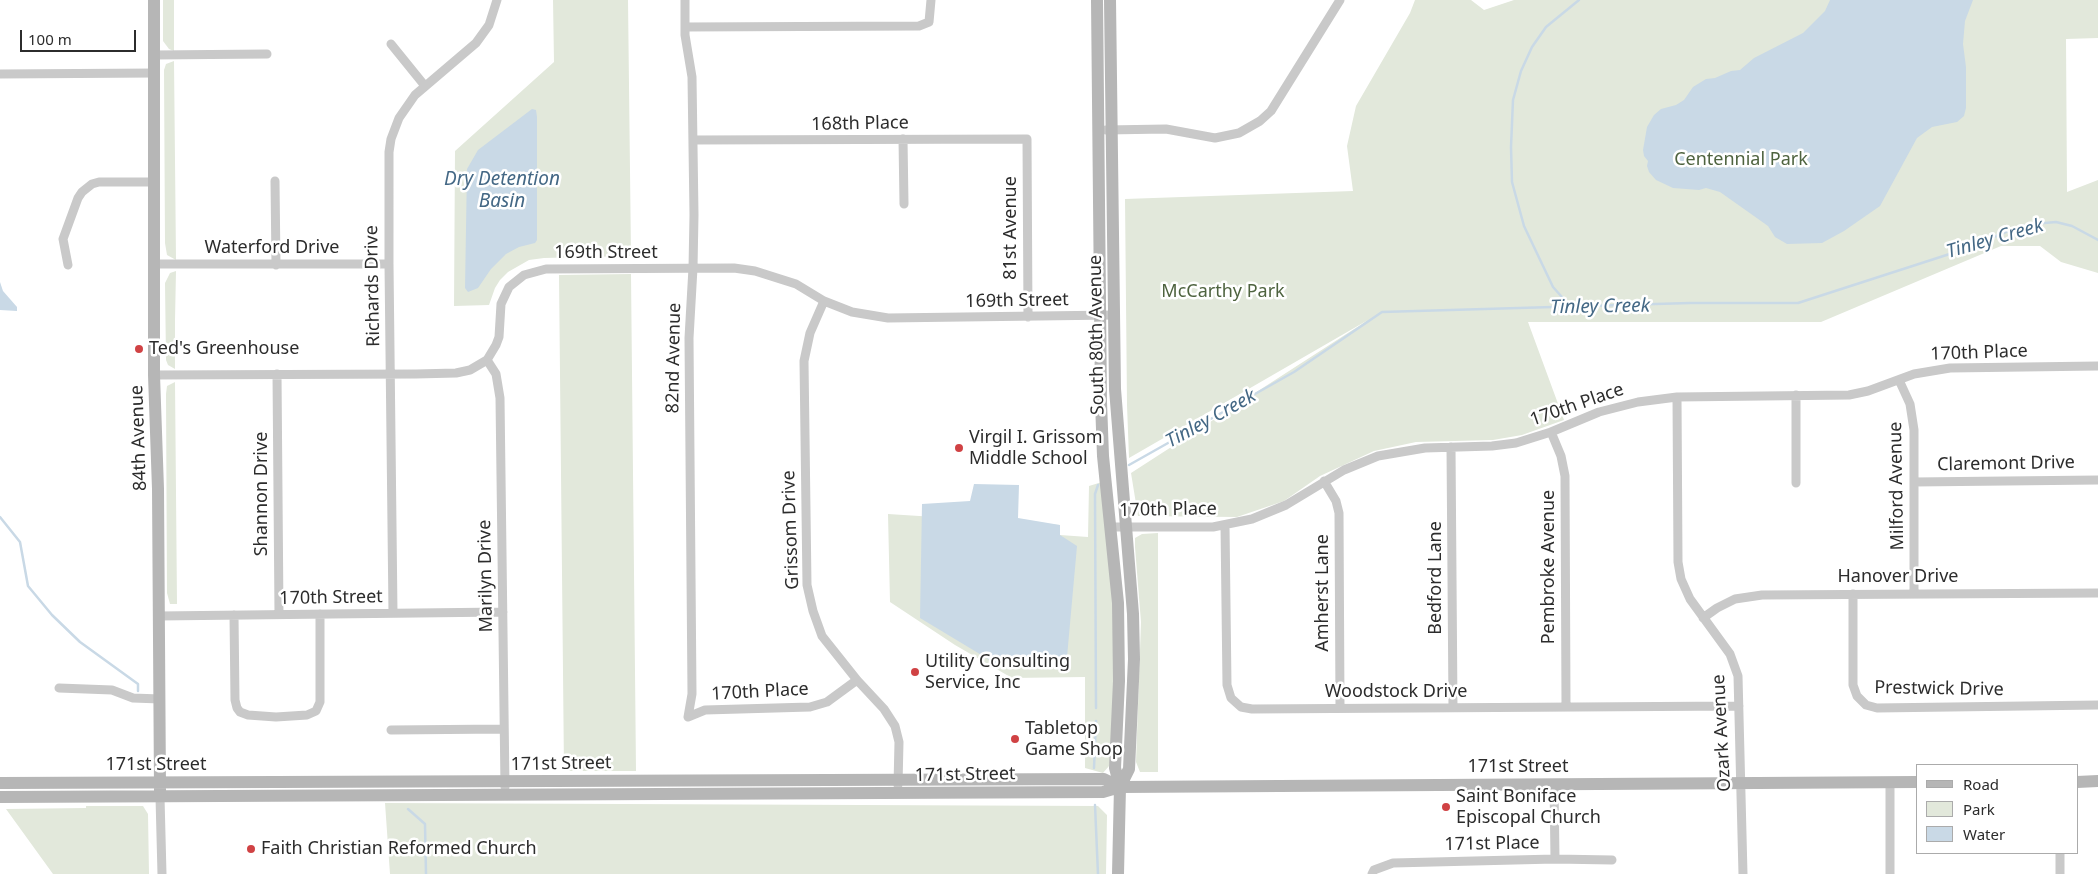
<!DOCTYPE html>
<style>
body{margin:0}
#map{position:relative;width:2098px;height:874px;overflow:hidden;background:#fff;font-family:"Noto Sans",sans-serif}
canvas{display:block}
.legend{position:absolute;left:1916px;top:764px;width:162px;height:90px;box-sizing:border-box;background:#fff;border:1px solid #ababab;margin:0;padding:6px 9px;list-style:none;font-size:15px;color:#2c2c2c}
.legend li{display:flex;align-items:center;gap:10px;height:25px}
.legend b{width:25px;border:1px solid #ababab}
.scale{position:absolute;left:20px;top:30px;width:116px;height:22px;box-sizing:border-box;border:2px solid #2c2c2c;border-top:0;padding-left:6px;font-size:15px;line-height:18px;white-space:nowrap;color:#2c2c2c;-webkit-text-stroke:4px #fff;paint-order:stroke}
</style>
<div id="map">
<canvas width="2098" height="874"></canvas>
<ul class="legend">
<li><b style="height:6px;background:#b6b6b6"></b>Road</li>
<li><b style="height:14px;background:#e2e8db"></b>Park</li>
<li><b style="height:14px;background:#c9d9e6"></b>Water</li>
</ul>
<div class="scale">100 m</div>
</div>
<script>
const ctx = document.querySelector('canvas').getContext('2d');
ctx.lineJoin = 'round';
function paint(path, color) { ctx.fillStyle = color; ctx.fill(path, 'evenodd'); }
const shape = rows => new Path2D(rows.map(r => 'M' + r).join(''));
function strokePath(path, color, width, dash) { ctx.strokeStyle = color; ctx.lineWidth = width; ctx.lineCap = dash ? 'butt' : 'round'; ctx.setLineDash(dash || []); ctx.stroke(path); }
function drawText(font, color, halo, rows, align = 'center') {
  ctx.font = font + ' "Noto Sans",sans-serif'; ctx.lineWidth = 5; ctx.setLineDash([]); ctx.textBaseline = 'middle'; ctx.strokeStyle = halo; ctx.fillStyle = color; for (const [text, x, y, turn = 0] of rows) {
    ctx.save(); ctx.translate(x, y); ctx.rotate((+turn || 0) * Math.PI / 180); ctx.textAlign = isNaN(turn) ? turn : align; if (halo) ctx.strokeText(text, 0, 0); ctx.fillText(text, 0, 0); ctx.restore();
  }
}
const green = shape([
 [163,0,174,0,174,51,169,49,163,41],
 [553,0,628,0,631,256,544,258,529,260,508,272,500,280,495,288,489,305,454,306,455,151,554,62],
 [1415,0,1471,0,1484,10,1514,0,2098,0,2098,38,2066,39,2067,192,2098,180,2098,273,2061,262,2040,246,2001,246,1821,322,1528,322,1564,420,1522,435,1493,440,1416,442,1374,451,1320,476,1284,501,1237,517,1138,516,1131,473,1368,320,1129,458,1127,405,1125,199,1353,191,1347,146,1356,106,1410,13],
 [174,61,176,260,167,255,165,243,164,70,166,64],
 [176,271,175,320,175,369,168,365,166,360,165,283,170,273],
 [631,274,636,771,564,771,559,275],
 [175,382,177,604,170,604,167,593,166,394,167,386],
 [1102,482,1115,608,1112,755,1109,766,1103,773,1085,768,1085,677,1012,678,955,645,890,602,888,514,1060,525,1060,535,1088,537,1089,486],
 [1158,533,1158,772,1140,772,1136,762,1141,622,1135,547,1135,538,1142,534],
 [385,803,1098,806,1107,815,1106,874,390,874],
 [86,806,143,806,148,814,149,874,53,874,6,809,86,808]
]);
const water = shape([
 [1830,0,1973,0,1965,21,1963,44,1966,67,1966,108,1964,116,1957,122,1932,127,1917,138,1880,206,1844,231,1822,243,1787,244,1775,237,1768,226,1761,221,1720,192,1706,188,1699,190,1673,188,1656,180,1649,172,1647,166,1648,161,1644,156,1643,150,1647,127,1654,115,1661,109,1676,105,1684,100,1693,87,1706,79,1715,78,1731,71,1740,70,1754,58,1803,33,1825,11],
 [532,109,536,110,537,117,537,240,535,243,519,247,506,254,491,269,478,288,468,292,465,288,467,169,478,150],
 [0,282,3,291,17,307,17,311,0,310],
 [974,484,1019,485,1018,518,1060,525,1060,535,1077,546,1067,657,1003,668,920,618,922,504,970,501]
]);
const stream = shape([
 [1570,306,1553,287,1524,226,1512,182,1511,147,1513,100,1521,71,1532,47,1546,27,1579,0],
 [1129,465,1294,372,1382,312,1690,303,1798,303,1962,250,2018,227,2033,224,2056,222,2072,226,2098,240],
 [0,517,20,542,28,586,52,615,80,642,138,684,138,691],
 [1096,708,1095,494,1098,485],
 [1094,768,1096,721],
 [1095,805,1098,874],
 [408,809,425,824,426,874]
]);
const street = shape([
 [685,0,685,35,692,77,694,215,693,268,689,338,692,694,688,717],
 [685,27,919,26,929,22,931,0],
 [391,44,425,86],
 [154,55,267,54],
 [0,74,155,73],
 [1106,130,1166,129,1215,138,1239,133,1260,121,1271,111,1340,0],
 [903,139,904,204],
 [693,140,1027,139,1028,317],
 [275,181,276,265],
 [154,264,389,264],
 [68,265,63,239,78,198,82,192,92,184,99,182,154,182],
 [824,301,810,333,804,361,807,585,813,611,822,636,857,680,884,709,895,726,899,742,898,785],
 [487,360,496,374,500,398,505,787],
 [277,374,279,614],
 [154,375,416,374,456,373,470,370,487,360,496,345,499,337,501,304,509,287,524,275,546,269,734,268,755,271,796,284,824,301,852,312,888,318,1114,315],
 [1899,380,1910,404,1914,430,1914,593],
 [1796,395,1796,483],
 [1677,397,1678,562,1681,579,1690,599,1730,654,1738,676,1743,874],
 [1551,432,1561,456,1565,476,1566,705],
 [1451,447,1453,708],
 [1324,481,1336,501,1339,513,1340,708],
 [1914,482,2098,480],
 [1225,525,1227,685,1231,698,1241,707,1252,709,1739,706],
 [1111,527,1213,527,1252,519,1286,505,1344,470,1378,456,1425,448,1492,446,1516,443,1551,432,1599,412,1638,402,1677,397,1849,395,1868,391,1914,374,1950,368,2098,366],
 [1853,594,1853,685,1857,696,1866,705,1877,708,2098,705],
 [393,613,389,264,389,152,391,139,399,118,415,95,476,43,489,25,497,0],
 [234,615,235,700,237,708,240,712,248,715,276,717,307,715,316,711,320,702,320,614],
 [159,616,503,612],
 [1703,618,1717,608,1735,599,1762,595,2098,593],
 [59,688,112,690,133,698,160,699],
 [688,717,705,710,810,707,827,702,857,680],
 [391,730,504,729],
 [1890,783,1890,874],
 [1554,784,1555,859],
 [160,797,162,874],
 [2060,853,2060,874],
 [1372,874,1374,870,1393,863,1555,859,1612,860]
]);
const secondary = shape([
 [154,0,154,375,158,489,160,790],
 [1097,0,1101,402,1103,456,1118,603,1119,681,1115,768,1120,787,1118,874],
 [1110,0,1115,389,1133,614,1134,659,1129,769,1120,787],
 [2077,782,2098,781],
 [0,783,1104,779,1120,787],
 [0,797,1103,792,1120,787,1917,782]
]);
const markers = [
 [139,349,5,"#d04244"],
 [959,448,5,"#d04244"],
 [915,672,5,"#d04244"],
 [1015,739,5,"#d04244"],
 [1446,807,5,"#d04244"],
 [251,849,5,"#d04244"]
];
const streetNames = [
 ["168th Place",860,124,-1],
 ["81st Avenue",1011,228,-90],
 ["Waterford Drive",272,248],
 ["169th Street",606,253],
 ["Richards Drive",373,286,-91],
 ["169th Street",1017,301,-1],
 ["South 80th Avenue",1097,335,-91],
 ["170th Place",1979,353,-2],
 ["82nd Avenue",674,358,-89],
 ["170th Place",1577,405,-19],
 ["84th Avenue",139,438,-92],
 ["Claremont Drive",2006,464,-1],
 ["Milford Avenue",1897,486,-91],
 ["Shannon Drive",262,494,-90],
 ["170th Place",1168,510,-1],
 ["Grissom Drive",791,530,-92],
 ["Pembroke Avenue",1549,567,-90],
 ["Marilyn Drive",486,576,-91],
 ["Hanover Drive",1898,577],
 ["Bedford Lane",1436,578,-90],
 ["Amherst Lane",1323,593,-90],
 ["170th Street",331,598,-1],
 ["Prestwick Drive",1939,689,1],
 ["170th Place",760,692,-3],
 ["Woodstock Drive",1396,692],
 ["Ozark Avenue",1722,733,-93],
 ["171st Street",561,764,-1],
 ["171st Street",156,765],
 ["171st Street",1518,767],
 ["171st Street",965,775,-1],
 ["171st Place",1492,844,-1]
];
const parkNames = [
 ["Centennial Park",1741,160],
 ["McCarthy Park",1223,292]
];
const poiNames = [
 ["Ted's Greenhouse",149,349],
 ["Virgil I. Grissom",969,438],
 ["Middle School",969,459],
 ["Utility Consulting",925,662],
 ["Service, Inc",925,683],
 ["Tabletop",1025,729],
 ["Game Shop",1025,750],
 ["Saint Boniface",1456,797],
 ["Episcopal Church",1456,818],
 ["Faith Christian Reformed Church",261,849]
];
const waterNames = [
 ["Dry Detention",502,180],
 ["Basin",502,202],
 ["Tinley Creek",1995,239,-16],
 ["Tinley Creek",1600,307,-1],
 ["Tinley Creek",1211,419,-29]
];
paint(green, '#e2e8db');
paint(water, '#c9d9e6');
strokePath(stream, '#c9d9e6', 2.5);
strokePath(street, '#c9c9c9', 9);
strokePath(secondary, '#b6b6b6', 12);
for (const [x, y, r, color] of markers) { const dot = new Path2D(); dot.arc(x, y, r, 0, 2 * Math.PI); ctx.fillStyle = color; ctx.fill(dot); strokePath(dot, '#fff', 2); }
drawText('18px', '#2c2c2c', '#fff', streetNames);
drawText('18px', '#4e633f', '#fff', parkNames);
drawText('18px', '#2c2c2c', '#fff', poiNames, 'left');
drawText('italic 19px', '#446885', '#fff', waterNames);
</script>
